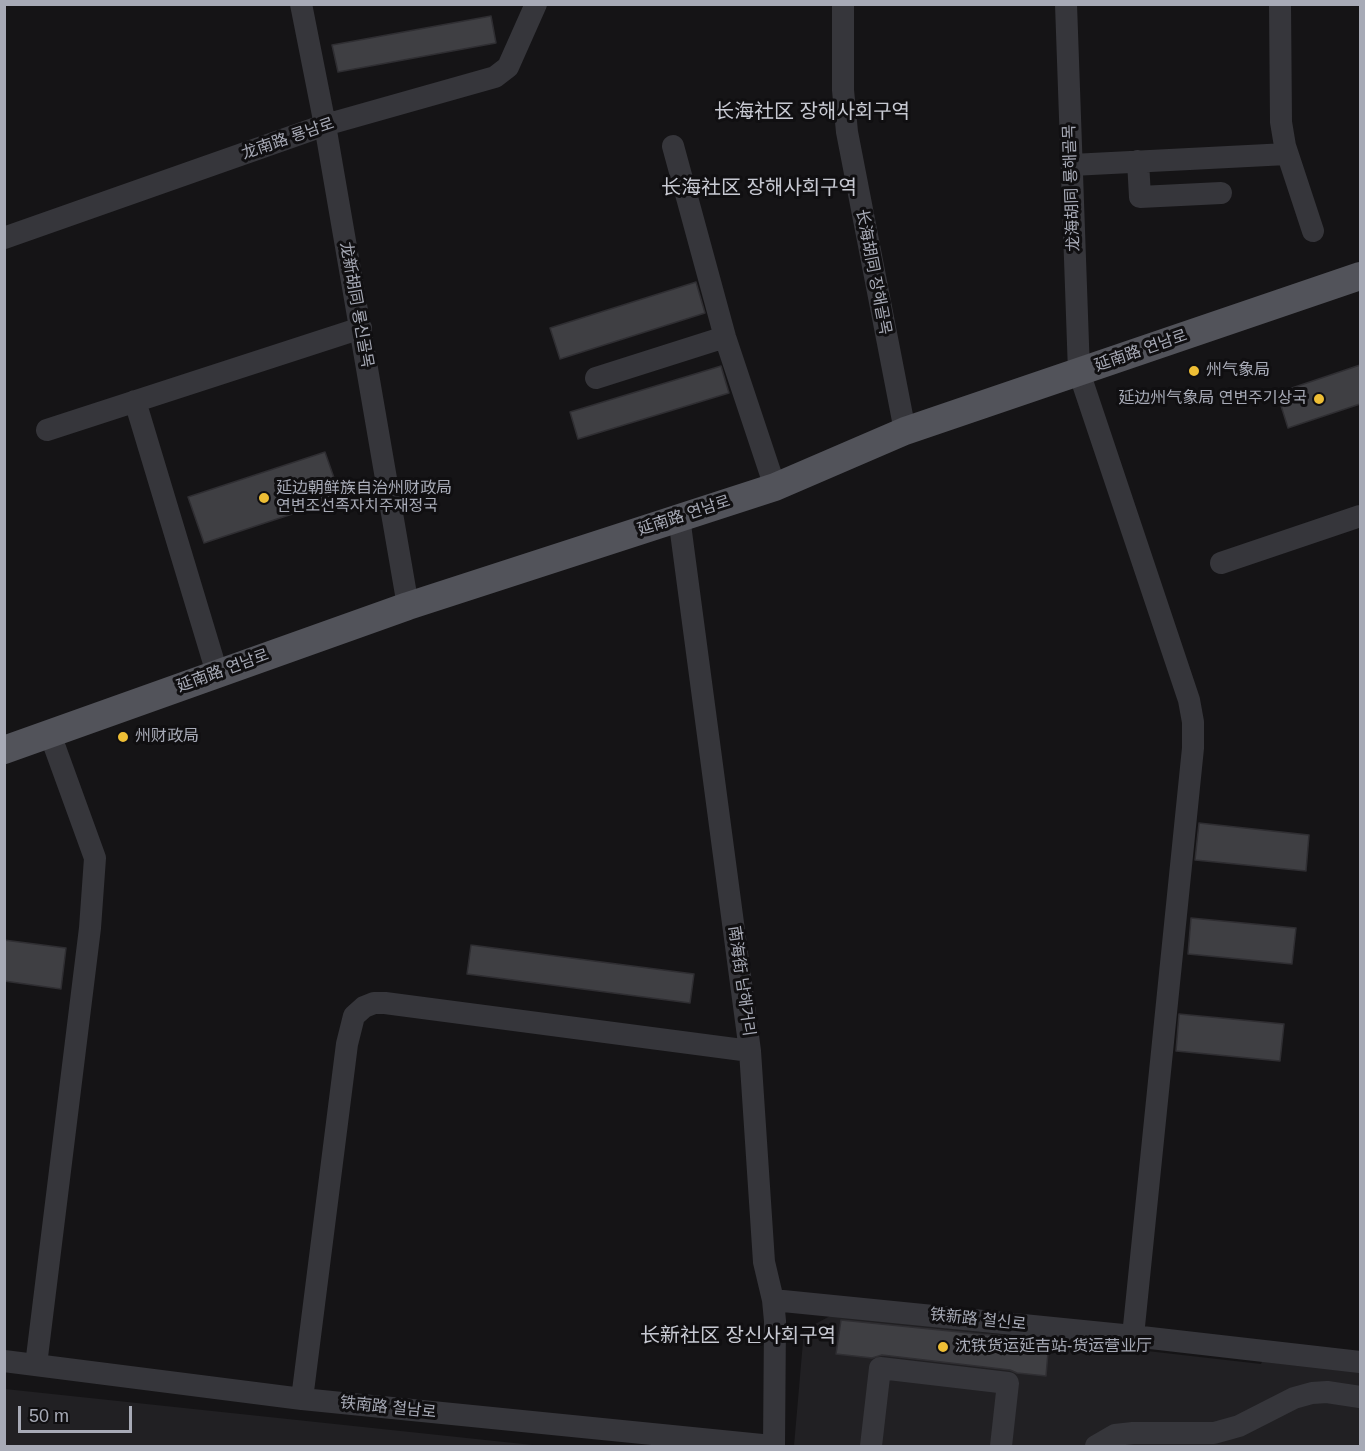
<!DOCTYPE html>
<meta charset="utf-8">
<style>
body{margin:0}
#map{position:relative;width:1365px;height:1451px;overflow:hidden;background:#151416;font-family:Helvetica,sans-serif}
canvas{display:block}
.frame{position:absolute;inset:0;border:6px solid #a7aab6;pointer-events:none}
.scale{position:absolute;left:18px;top:1406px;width:114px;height:27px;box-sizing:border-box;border:3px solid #a7aab6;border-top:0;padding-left:8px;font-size:18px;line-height:21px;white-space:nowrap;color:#a7aab6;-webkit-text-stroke:4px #100f11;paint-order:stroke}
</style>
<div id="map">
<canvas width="1365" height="1451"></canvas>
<div class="frame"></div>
<div class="scale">50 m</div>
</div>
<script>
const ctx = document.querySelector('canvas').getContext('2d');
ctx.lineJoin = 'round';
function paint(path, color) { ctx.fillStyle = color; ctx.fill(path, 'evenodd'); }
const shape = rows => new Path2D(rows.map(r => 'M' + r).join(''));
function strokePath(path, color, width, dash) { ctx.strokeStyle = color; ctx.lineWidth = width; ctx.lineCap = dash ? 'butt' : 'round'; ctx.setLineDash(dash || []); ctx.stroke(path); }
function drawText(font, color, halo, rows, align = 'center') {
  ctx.font = font + ' Helvetica,"Noto Sans SC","Noto Sans KR",sans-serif'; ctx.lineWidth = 6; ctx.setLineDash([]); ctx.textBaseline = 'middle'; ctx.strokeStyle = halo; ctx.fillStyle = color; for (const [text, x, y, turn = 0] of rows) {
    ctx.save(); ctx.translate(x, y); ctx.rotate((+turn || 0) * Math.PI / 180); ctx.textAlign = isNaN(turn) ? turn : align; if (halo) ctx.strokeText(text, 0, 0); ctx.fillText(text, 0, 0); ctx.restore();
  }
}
const built = shape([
 [832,1315,1261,1364,1264,1357,1360,1370,1360,1446,794,1446,804,1330],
 [4,1389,5,1389,542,1446,5,1446]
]);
const building = shape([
 [491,16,496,43,338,72,332,45,491,16],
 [696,282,705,313,560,359,550,328,696,282],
 [1360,365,1360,404,1288,428,1277,393,1360,365],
 [721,366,729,393,578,439,570,412,721,366],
 [325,452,341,498,204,543,188,497,325,452],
 [1199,823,1309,835,1306,871,1195,860,1199,823],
 [1191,918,1296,928,1292,964,1188,954,1191,918],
 [4,940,66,948,61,989,4,981,4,940],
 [471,945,694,974,690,1003,467,974,471,945],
 [1179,1014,1284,1024,1280,1061,1176,1051,1179,1014],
 [841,1320,1049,1341,1046,1376,1017,1373,1010,1370,882,1355,872,1358,836,1354,841,1320]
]);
const minor = shape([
 [301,4,325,125,408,606],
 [843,4,843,90,847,132,905,431],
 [1066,4,1079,372,1189,700,1193,722,1193,748,1133,1336],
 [1280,4,1281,122,1285,146,1313,231],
 [673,146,725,337,775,487],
 [1138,161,1140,197,1221,193],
 [1072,165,1287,154],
 [4,238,325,125,495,77,508,67,536,4],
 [596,378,725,337],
 [135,401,217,673],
 [47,430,361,328],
 [679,517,750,1051,764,1262,773,1300,775,1321,774,1446],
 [1221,563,1360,516],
 [773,1300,1133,1336,1360,1362],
 [4,1361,302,1399,772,1446],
 [36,1365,90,928,95,858,50,734],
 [302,1399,347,1044,354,1016,364,1007,374,1003,385,1003,750,1051],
 [871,1446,880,1368,1008,1383,1001,1446],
 [1096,1446,1115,1435,1133,1433,1214,1433,1239,1426,1294,1398,1312,1393,1327,1392,1360,1397]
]);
const major = shape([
 [4,750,408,606,775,487,905,431,1360,276]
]);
const markers = [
 [1194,371,6,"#eebe35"],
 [1319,399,6,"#eebe35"],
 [264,498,6,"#eebe35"],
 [123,737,6,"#eebe35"],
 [943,1347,6,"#eebe35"]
];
const streetNames = [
 ["龙南路 룡남로",288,139,-19],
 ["龙海胡同 룡해골목",1072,188,-92],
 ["长海胡同 장해골목",873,272,79],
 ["龙新胡同 룡신골목",356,305,80],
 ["延南路 연남로",1141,351,-19],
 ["延南路 연남로",684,516,-18],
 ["延南路 연남로",223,671,-20],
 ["南海街 남해거리",741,981,82],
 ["铁新路 철신로",978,1320,6],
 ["铁南路 철남로",388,1408,6]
];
const poiNames = [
 ["州气象局",1206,371],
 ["延边州气象局 연변주기상국",1307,399,"right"],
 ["延边朝鲜族自治州财政局",276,489],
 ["연변조선족자치주재정국",276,507],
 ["州财政局",135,737],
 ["沈铁货运延吉站-货运营业厅",955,1347]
];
const quarterNames = [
 ["长海社区 장해사회구역",812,112],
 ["长海社区 장해사회구역",759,188],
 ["长新社区 장신사회구역",738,1336]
];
paint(built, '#212023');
paint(building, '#3f3f43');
strokePath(building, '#2f2e32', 1.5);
strokePath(minor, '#36363b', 22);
strokePath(major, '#52535a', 28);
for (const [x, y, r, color] of markers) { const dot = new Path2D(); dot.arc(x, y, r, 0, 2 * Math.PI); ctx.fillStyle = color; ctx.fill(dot); strokePath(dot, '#100f11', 2); }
drawText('16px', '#a7aab6', '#100f11', streetNames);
drawText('16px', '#a7aab6', '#100f11', poiNames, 'left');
drawText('20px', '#c7c9d2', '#100f11', quarterNames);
</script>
